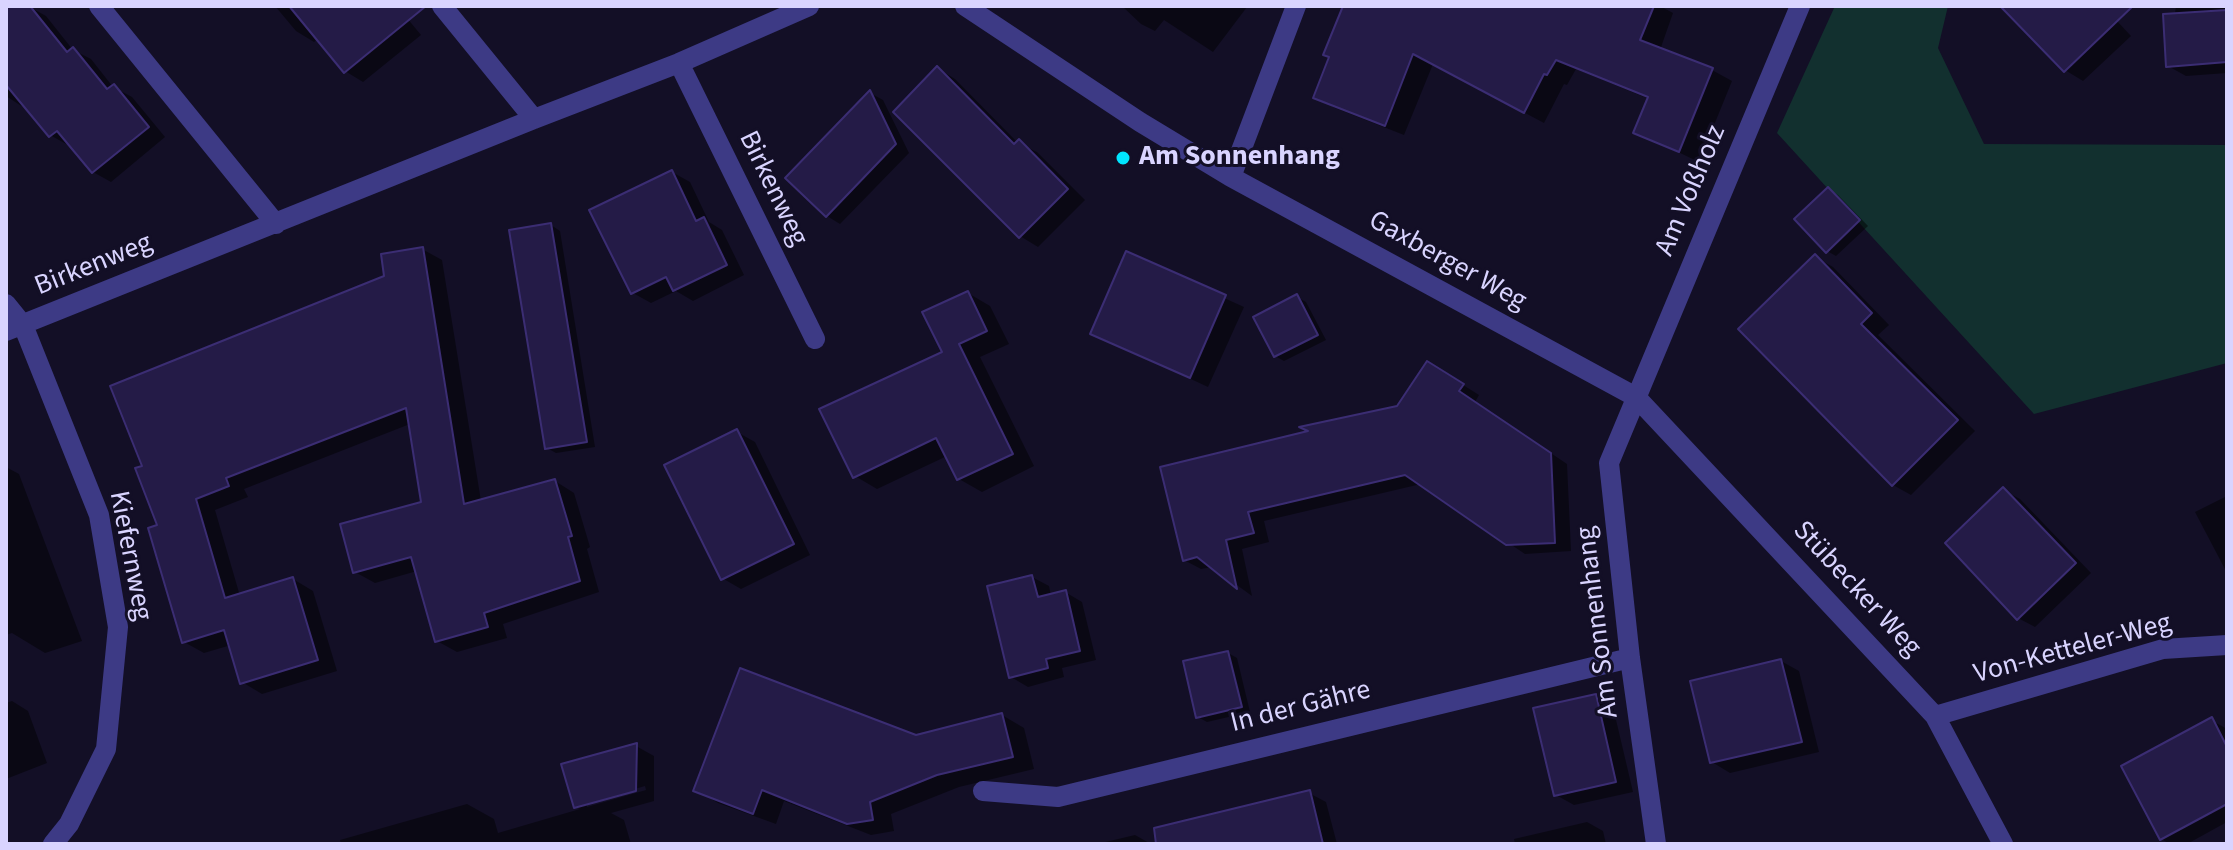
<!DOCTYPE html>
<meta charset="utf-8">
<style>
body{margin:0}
#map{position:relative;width:2233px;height:850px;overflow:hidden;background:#130f26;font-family:"Source Sans 3",sans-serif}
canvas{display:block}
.frame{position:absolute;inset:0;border:8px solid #d9d4ff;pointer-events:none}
</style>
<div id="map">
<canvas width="2233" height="850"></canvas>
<div class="frame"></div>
</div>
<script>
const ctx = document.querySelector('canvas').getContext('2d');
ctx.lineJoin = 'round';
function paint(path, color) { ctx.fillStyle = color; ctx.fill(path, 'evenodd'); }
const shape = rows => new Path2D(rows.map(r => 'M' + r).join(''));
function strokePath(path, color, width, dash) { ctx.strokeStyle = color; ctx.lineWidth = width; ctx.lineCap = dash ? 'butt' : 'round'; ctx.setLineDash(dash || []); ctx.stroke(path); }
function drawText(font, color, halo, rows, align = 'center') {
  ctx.font = font + ' "Source Sans 3",sans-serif'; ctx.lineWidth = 6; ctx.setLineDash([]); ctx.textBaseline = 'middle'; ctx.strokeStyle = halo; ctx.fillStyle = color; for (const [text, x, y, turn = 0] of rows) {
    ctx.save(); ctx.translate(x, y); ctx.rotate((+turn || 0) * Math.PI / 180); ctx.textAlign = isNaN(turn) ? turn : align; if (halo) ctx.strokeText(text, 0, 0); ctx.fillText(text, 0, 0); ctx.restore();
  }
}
const green = shape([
 [1835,6,1948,6,1938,48,1984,144,2227,145,2227,363,2034,414,1777,133]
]);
const shadow = shape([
 [6,6,28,6,46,16,73,50,91,59,113,87,132,97,165,137,111,182,93,172,70,144,68,145,50,135,26,109,6,96],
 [275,6,397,6,421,35,363,82,345,71,318,39,314,42,296,31],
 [1122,6,1247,6,1247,7,1213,52,1164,20,1155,31,1141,24],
 [1351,6,1660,6,1673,13,1660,50,1712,70,1732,81,1699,162,1636,132,1649,99,1576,69,1567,85,1564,84,1544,123,1433,64,1404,135,1335,108,1315,97],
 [2003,6,2103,6,2131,36,2083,81,2065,70],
 [2176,6,2227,6,2227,73,2186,76,2168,66],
 [937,68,955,79,1018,143,1037,152,1085,200,1038,247,1020,236],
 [870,93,883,100,909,153,840,224,827,216],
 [672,172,690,182,709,222,722,230,744,275,693,301,676,291,651,303,633,293],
 [1829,189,1838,195,1868,226,1836,256,1827,251],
 [551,225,560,231,595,447,556,453,547,448],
 [422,249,442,260,481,501,555,481,574,493,590,547,587,549,599,592,503,624,507,638,457,652,437,641,417,571,375,583,355,572,423,503,410,424,244,489,248,497,215,510,240,596,293,579,313,591,337,671,262,694,242,682,231,645,204,653,184,642,160,526,386,278],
 [1127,254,1244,307,1208,387,1092,333],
 [1815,257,1833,267,1889,325,1878,335,1975,431,1911,495,1893,485,1741,329],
 [968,293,990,306,1009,344,980,357,1034,466,982,492,959,479,947,456,877,489,855,476,944,353],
 [1297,297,1306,302,1326,340,1284,361,1275,356],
 [1444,373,1479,395,1475,402,1567,464,1571,551,1525,554,1421,484,1264,521,1269,542,1242,549,1252,596,1212,567,1201,569,1184,560,1312,432,1398,407],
 [737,432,755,442,810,555,741,589,722,578],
 [6,467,19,474,82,641,45,653,12,633,6,635],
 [2003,490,2020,499,2091,573,2035,627,2018,618],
 [2227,496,2227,573,2195,512],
 [1032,577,1049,586,1051,596,1065,592,1082,602,1096,660,1062,668,1064,677,1028,687,1011,677],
 [1228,653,1237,658,1250,712,1207,722,1198,717],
 [1781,661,1799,671,1819,752,1730,773,1712,762],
 [1595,696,1613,707,1633,792,1574,805,1556,795],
 [12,701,28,711,47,763,6,779,6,703],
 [1002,715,1024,728,1034,769,959,787,891,814,894,831,871,835,784,801,776,824,718,803,696,790],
 [2211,720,2227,729,2227,822,2187,844,2170,844,2161,839],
 [636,746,654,756,654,801,611,813,624,820,631,844,341,844,340,840,467,804,494,819,498,833,580,809,576,807],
 [645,786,646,790,587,807,587,803],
 [1309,793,1326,802,1337,844,1229,844],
 [1587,822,1603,831,1606,844,1515,844,1514,839],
 [1135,835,1151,844,1097,844]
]);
const building = shape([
 [6,6,30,6,67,52,73,47,107,89,114,84,149,127,92,173,57,131,49,137,6,85,6,6],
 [289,6,426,6,344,73,289,6],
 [1343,6,1654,6,1640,40,1713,68,1679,152,1633,133,1648,97,1556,60,1547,75,1544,74,1524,113,1413,54,1385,126,1313,98,1329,57,1323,55,1343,6],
 [2000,6,2133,6,2064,72,2000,6],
 [2227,10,2227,62,2166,67,2163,14,2227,10],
 [937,66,1014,144,1019,139,1068,189,1019,238,893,112,937,66],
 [870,90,896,144,826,217,785,178,870,90],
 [672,170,696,221,704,217,727,265,673,291,666,277,631,294,589,210,672,170],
 [1828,187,1860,220,1826,253,1794,219,1828,187],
 [551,223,587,442,545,449,509,230,551,223],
 [423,247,464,504,555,479,572,536,568,537,580,581,484,613,488,627,435,642,411,557,353,573,340,524,421,502,406,408,226,478,229,486,196,499,225,598,293,577,318,660,240,684,224,630,182,643,148,528,157,525,135,468,142,466,110,386,384,276,381,254,423,247],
 [1126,251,1226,295,1190,378,1090,334,1126,251],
 [1815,254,1872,313,1861,324,1958,420,1892,486,1738,329,1815,254],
 [968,291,987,331,959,344,1013,454,957,480,936,438,853,478,819,409,942,352,922,312,968,291],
 [1297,294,1318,335,1274,357,1253,317,1297,294],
 [1427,361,1464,384,1459,391,1551,453,1555,543,1506,545,1405,475,1248,512,1254,533,1226,540,1237,589,1197,557,1183,561,1160,467,1308,431,1299,427,1397,406,1427,361],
 [737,429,794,544,721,580,664,465,737,429],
 [2003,487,2076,563,2017,620,1945,543,2003,487],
 [1032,575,1038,597,1066,590,1080,651,1046,659,1048,668,1009,678,987,586,1032,575],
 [1228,651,1242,707,1196,718,1183,661,1228,651],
 [1781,659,1802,742,1710,763,1690,681,1781,659],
 [740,668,916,735,1002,713,1013,757,937,775,870,802,873,820,847,824,762,790,753,814,693,791,740,668],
 [1596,694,1616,782,1554,796,1533,708,1596,694],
 [2212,717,2227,747,2227,804,2160,840,2121,766,2212,717],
 [637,743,636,791,574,808,561,764,637,743],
 [1310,790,1323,844,1156,844,1154,828,1310,790]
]);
const street = shape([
 [99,6,276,224],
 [442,6,534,119],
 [965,6,1140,122,1231,177,1636,397,1935,716,2003,844],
 [679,63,815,339],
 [1231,177,1296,6],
 [6,304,23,325,99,515,118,627,106,749,69,824,53,844],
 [6,331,534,119,679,63,809,6],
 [1935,716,2163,649,2227,645],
 [983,791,1058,797,1630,658],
 [1656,844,1630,658,1609,463,1800,6]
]);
const markers = [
 [1123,158,8,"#00e5ff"]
];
const poiNames = [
 ["Am Sonnenhang",1139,158]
];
const streetNames = [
 ["Birkenweg",772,189,64],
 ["Am Voßholz",1692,191,-67],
 ["Gaxberger Weg",1447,262,29],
 ["Birkenweg",94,266,-22],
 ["Kiefernweg",129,556,79],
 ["Stübecker Weg",1856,590,47],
 ["Am Sonnenhang",1599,622,-97],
 ["Von-Ketteler-Weg",2073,650,-15],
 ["In der Gähre",1301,708,-14]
];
paint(green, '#12302f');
paint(shadow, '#0007');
paint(building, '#241b47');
strokePath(building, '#3b2d73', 2);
strokePath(street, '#3d3a85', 20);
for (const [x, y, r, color] of markers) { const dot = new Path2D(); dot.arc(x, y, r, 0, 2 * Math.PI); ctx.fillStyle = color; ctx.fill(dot); strokePath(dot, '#130f26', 3); }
drawText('bold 28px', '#d9d4ff', '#130f26', poiNames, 'left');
drawText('28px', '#d9d4ff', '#130f26', streetNames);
</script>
